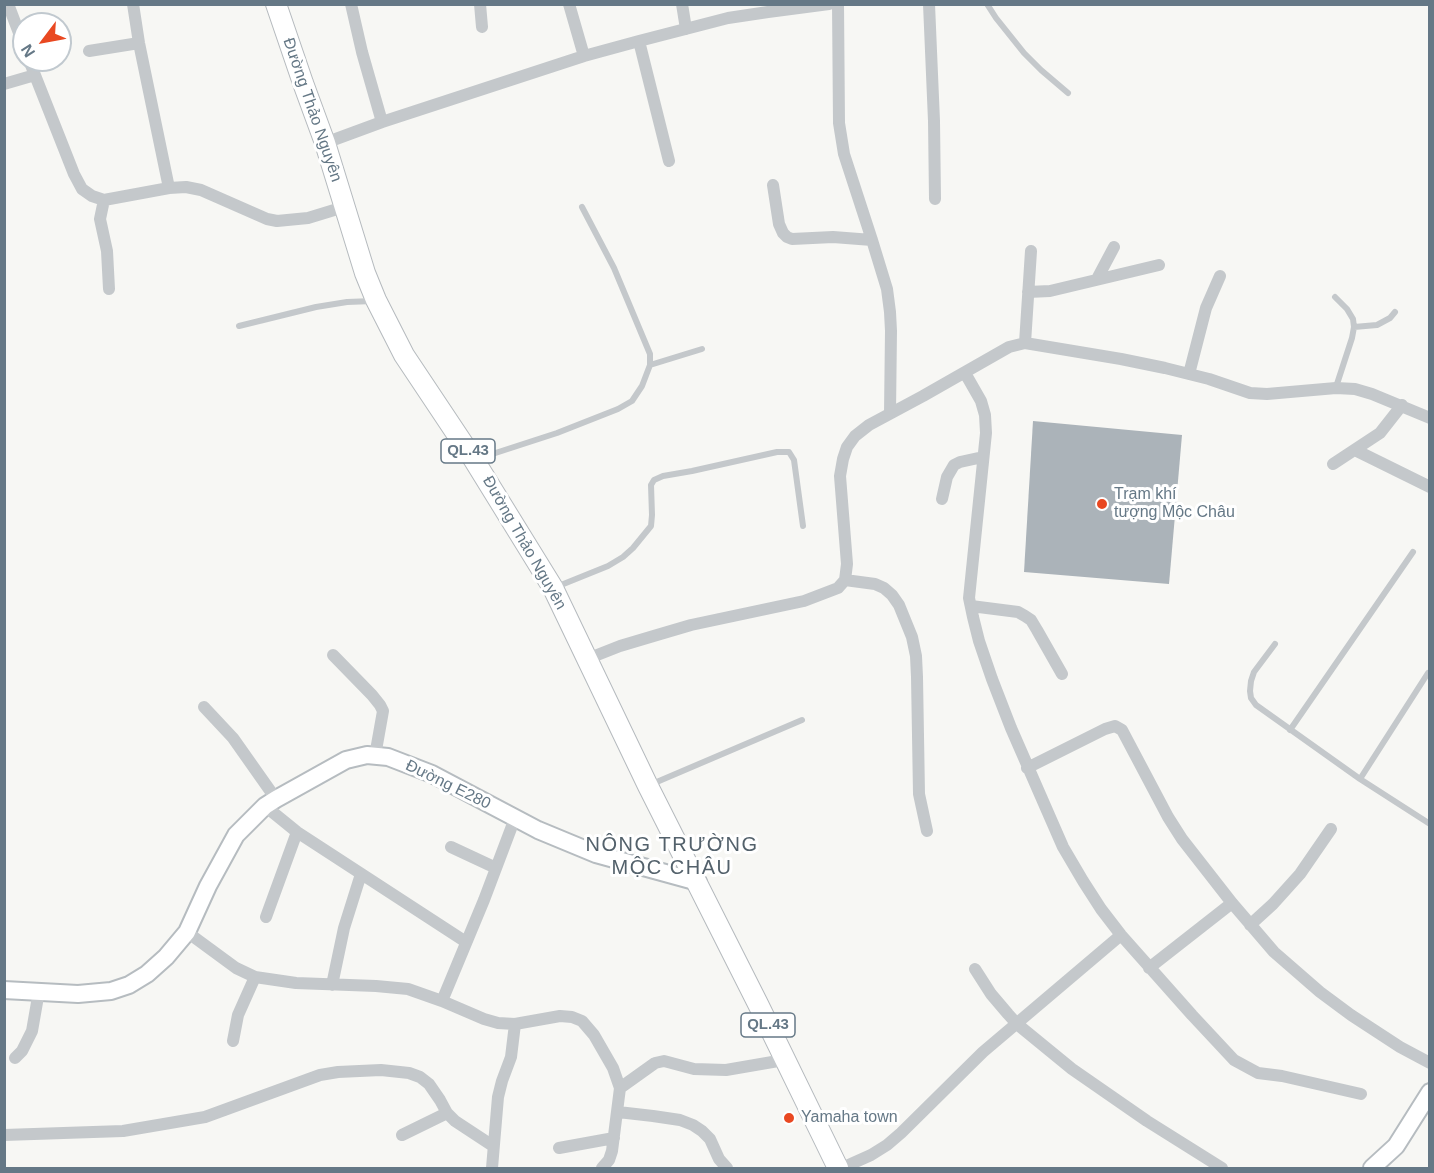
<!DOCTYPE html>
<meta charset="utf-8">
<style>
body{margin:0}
#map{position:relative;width:1434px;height:1173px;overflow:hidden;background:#f7f7f4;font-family:Arial,sans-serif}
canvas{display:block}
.frame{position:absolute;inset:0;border:6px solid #657886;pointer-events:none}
.north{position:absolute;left:12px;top:12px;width:60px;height:60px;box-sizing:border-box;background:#fff;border:2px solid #c1c9cf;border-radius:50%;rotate:238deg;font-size:16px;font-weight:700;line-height:24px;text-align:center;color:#657886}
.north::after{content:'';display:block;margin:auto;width:21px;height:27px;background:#e94821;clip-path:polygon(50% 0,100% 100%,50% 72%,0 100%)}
</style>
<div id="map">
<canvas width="1434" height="1173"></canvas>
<div class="frame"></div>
<div class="north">N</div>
</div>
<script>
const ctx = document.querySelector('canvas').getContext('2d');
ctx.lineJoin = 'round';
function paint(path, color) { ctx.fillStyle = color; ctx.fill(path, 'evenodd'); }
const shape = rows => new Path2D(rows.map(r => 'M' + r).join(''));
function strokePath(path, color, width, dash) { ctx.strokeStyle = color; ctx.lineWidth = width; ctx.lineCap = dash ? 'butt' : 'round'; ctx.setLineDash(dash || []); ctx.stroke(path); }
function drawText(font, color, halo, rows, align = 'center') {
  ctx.font = font + ' Arial,sans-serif'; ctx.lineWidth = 6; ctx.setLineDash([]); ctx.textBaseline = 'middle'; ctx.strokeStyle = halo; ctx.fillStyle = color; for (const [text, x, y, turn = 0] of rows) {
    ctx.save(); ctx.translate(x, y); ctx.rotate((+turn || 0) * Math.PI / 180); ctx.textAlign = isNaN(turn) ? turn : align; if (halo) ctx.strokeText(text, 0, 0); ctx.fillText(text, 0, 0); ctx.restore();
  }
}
const building = shape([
 [1033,421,1182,435,1169,584,1024,572]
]);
const lane = shape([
 [987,4,996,18,1024,53,1041,70,1068,93],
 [1335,297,1347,309,1353,319,1354,327,1352,338,1336,387],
 [239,326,316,307,347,302,373,301],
 [1354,327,1377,325,1390,318,1395,312],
 [650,365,702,349],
 [477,459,557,433,618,409,632,401,642,386,650,365,650,354,614,268,582,207],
 [556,587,608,566,623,557,633,548,651,526,652,515,651,485,654,480,663,476,692,471,777,452,789,452,794,460,803,526],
 [1275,644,1254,672,1251,681,1250,691,1251,698,1256,705,1360,779,1430,824],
 [1290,730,1413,552],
 [1360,779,1428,673],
 [652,784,802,720]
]);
const street = shape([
 [8,4,24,46],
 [133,4,139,43,169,188],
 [351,4,362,52,382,122],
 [480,4,482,27],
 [569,4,584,56],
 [682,4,686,29],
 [838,4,839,123,844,154,872,240,887,289,890,312,891,331,890,413],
 [929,4,934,121,935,199],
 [639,41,669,161],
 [89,51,139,43],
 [29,60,74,174,82,189,92,196,104,200,169,188,186,187,201,190,267,219,277,221,308,218,344,207],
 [4,84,35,75],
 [325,143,382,122,584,56,639,41,728,18,768,12,829,4],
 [773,185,779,224,783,233,787,237,792,239,833,237,872,240],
 [104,200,100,219,107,251,109,289],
 [1097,279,1114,247],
 [1028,292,1050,291,1159,265],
 [1025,343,1031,251],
 [965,373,981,401,985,415,986,433,969,598,973,617,979,641,992,679,1011,728,1063,847,1083,881,1101,909,1121,935,1192,1015,1234,1060,1258,1073,1282,1076,1361,1094],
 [1189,374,1206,308,1220,276],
 [1355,450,1430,487],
 [1333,464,1380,433,1402,405],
 [942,499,947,477,954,465,960,462,983,457],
 [845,580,875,584,884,588,892,595,899,605,912,637,916,656,917,677,919,794,927,831],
 [971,606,1018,612,1025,616,1031,620,1037,630,1062,674],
 [333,655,372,695,380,705,383,711,375,756],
 [587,659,620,646,657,635,691,625,804,601,838,588,845,580,847,564,840,476,843,459,847,447,855,436,869,425,923,396,1009,347,1025,343,1121,359,1165,368,1209,379,1250,393,1267,394,1336,388,1355,389,1372,394,1430,418],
 [204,707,233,738,276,799],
 [1027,768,1105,729,1115,726,1122,730,1168,817,1182,839,1232,903,1274,952,1320,992,1351,1015,1400,1047,1430,1063],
 [265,806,297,832,466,942],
 [451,847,496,868],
 [266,917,297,832],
 [1250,925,1273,904,1300,874,1331,829],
 [187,932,236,968,255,977,296,983,376,986,408,989,442,1001,484,1019,498,1023,515,1024,560,1016,572,1017,582,1021,594,1035,613,1068,620,1088,612,1151,609,1160,602,1168],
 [1149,968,1232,903],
 [975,969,991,994,1008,1014,1017,1024,1072,1069,1147,1121,1222,1168],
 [332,985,344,928,361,874],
 [442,1001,484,900,515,818],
 [233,1041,238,1015,255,977],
 [15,1058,22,1051,32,1031,39,991],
 [620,1088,655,1063,664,1061,694,1069,726,1070,784,1060],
 [618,1112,653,1116,680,1120,693,1125,702,1131,710,1139,719,1159,727,1168],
 [4,1135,123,1131,205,1117,320,1075,338,1072,381,1070,409,1073,420,1077,429,1084,440,1100,447,1113,455,1121,493,1146],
 [402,1135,447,1113],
 [559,1148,614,1138],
 [492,1168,498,1097,502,1081,511,1057,515,1024],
 [842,1168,871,1155,887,1145,901,1133,983,1052,1121,935]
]);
const secondary = shape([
 [4,990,78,994,111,991,129,985,147,974,166,957,187,932,208,886,236,835,265,806,276,799,346,760,367,755,388,757,432,774,538,830,596,854,698,882],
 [1372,1168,1396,1146,1430,1092]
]);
const primary = shape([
 [276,4,303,83,325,143,365,273,376,300,404,355,474,460,553,588,648,786,758,1004,838,1168]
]);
const markers = [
 [1102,504,6,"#e94821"],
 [789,1118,6,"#e94821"]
];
const shields = [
 [468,451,54],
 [768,1025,54]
];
const shieldNames = [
 ["QL.43",468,451],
 ["QL.43",768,1025]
];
const streetNames = [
 ["Đường Thảo Nguyên",312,110,71],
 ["Đường Thảo Nguyên",524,543,60],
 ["Đường E280",448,785,26]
];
const poiNames = [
 ["Trạm khí",1114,495],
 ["tượng Mộc Châu",1114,513],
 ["Yamaha town",801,1118]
];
const quarterNames = [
 ["NÔNG TRƯỜNG",672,845],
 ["MỘC CHÂU",672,868]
];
paint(building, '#abb3b9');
strokePath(secondary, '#b6bcc0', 20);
strokePath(primary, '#b5babe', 22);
strokePath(lane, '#c4c8cb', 6);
strokePath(street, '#c4c8cb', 12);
strokePath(secondary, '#fff', 16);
strokePath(primary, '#fff', 20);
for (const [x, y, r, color] of markers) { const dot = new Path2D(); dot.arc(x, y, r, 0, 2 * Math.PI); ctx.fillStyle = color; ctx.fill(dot); strokePath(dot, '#fff', 2); }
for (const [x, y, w] of shields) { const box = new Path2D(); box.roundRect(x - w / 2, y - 12, w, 24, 4.5); ctx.fillStyle = '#fff'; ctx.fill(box); strokePath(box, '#657886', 1.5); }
drawText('bold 15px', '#657886', null, shieldNames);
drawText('16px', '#657886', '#fff', streetNames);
drawText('16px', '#657886', '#fff', poiNames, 'left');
ctx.letterSpacing = '1.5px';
drawText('20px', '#53616b', '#fff', quarterNames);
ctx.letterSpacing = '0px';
</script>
